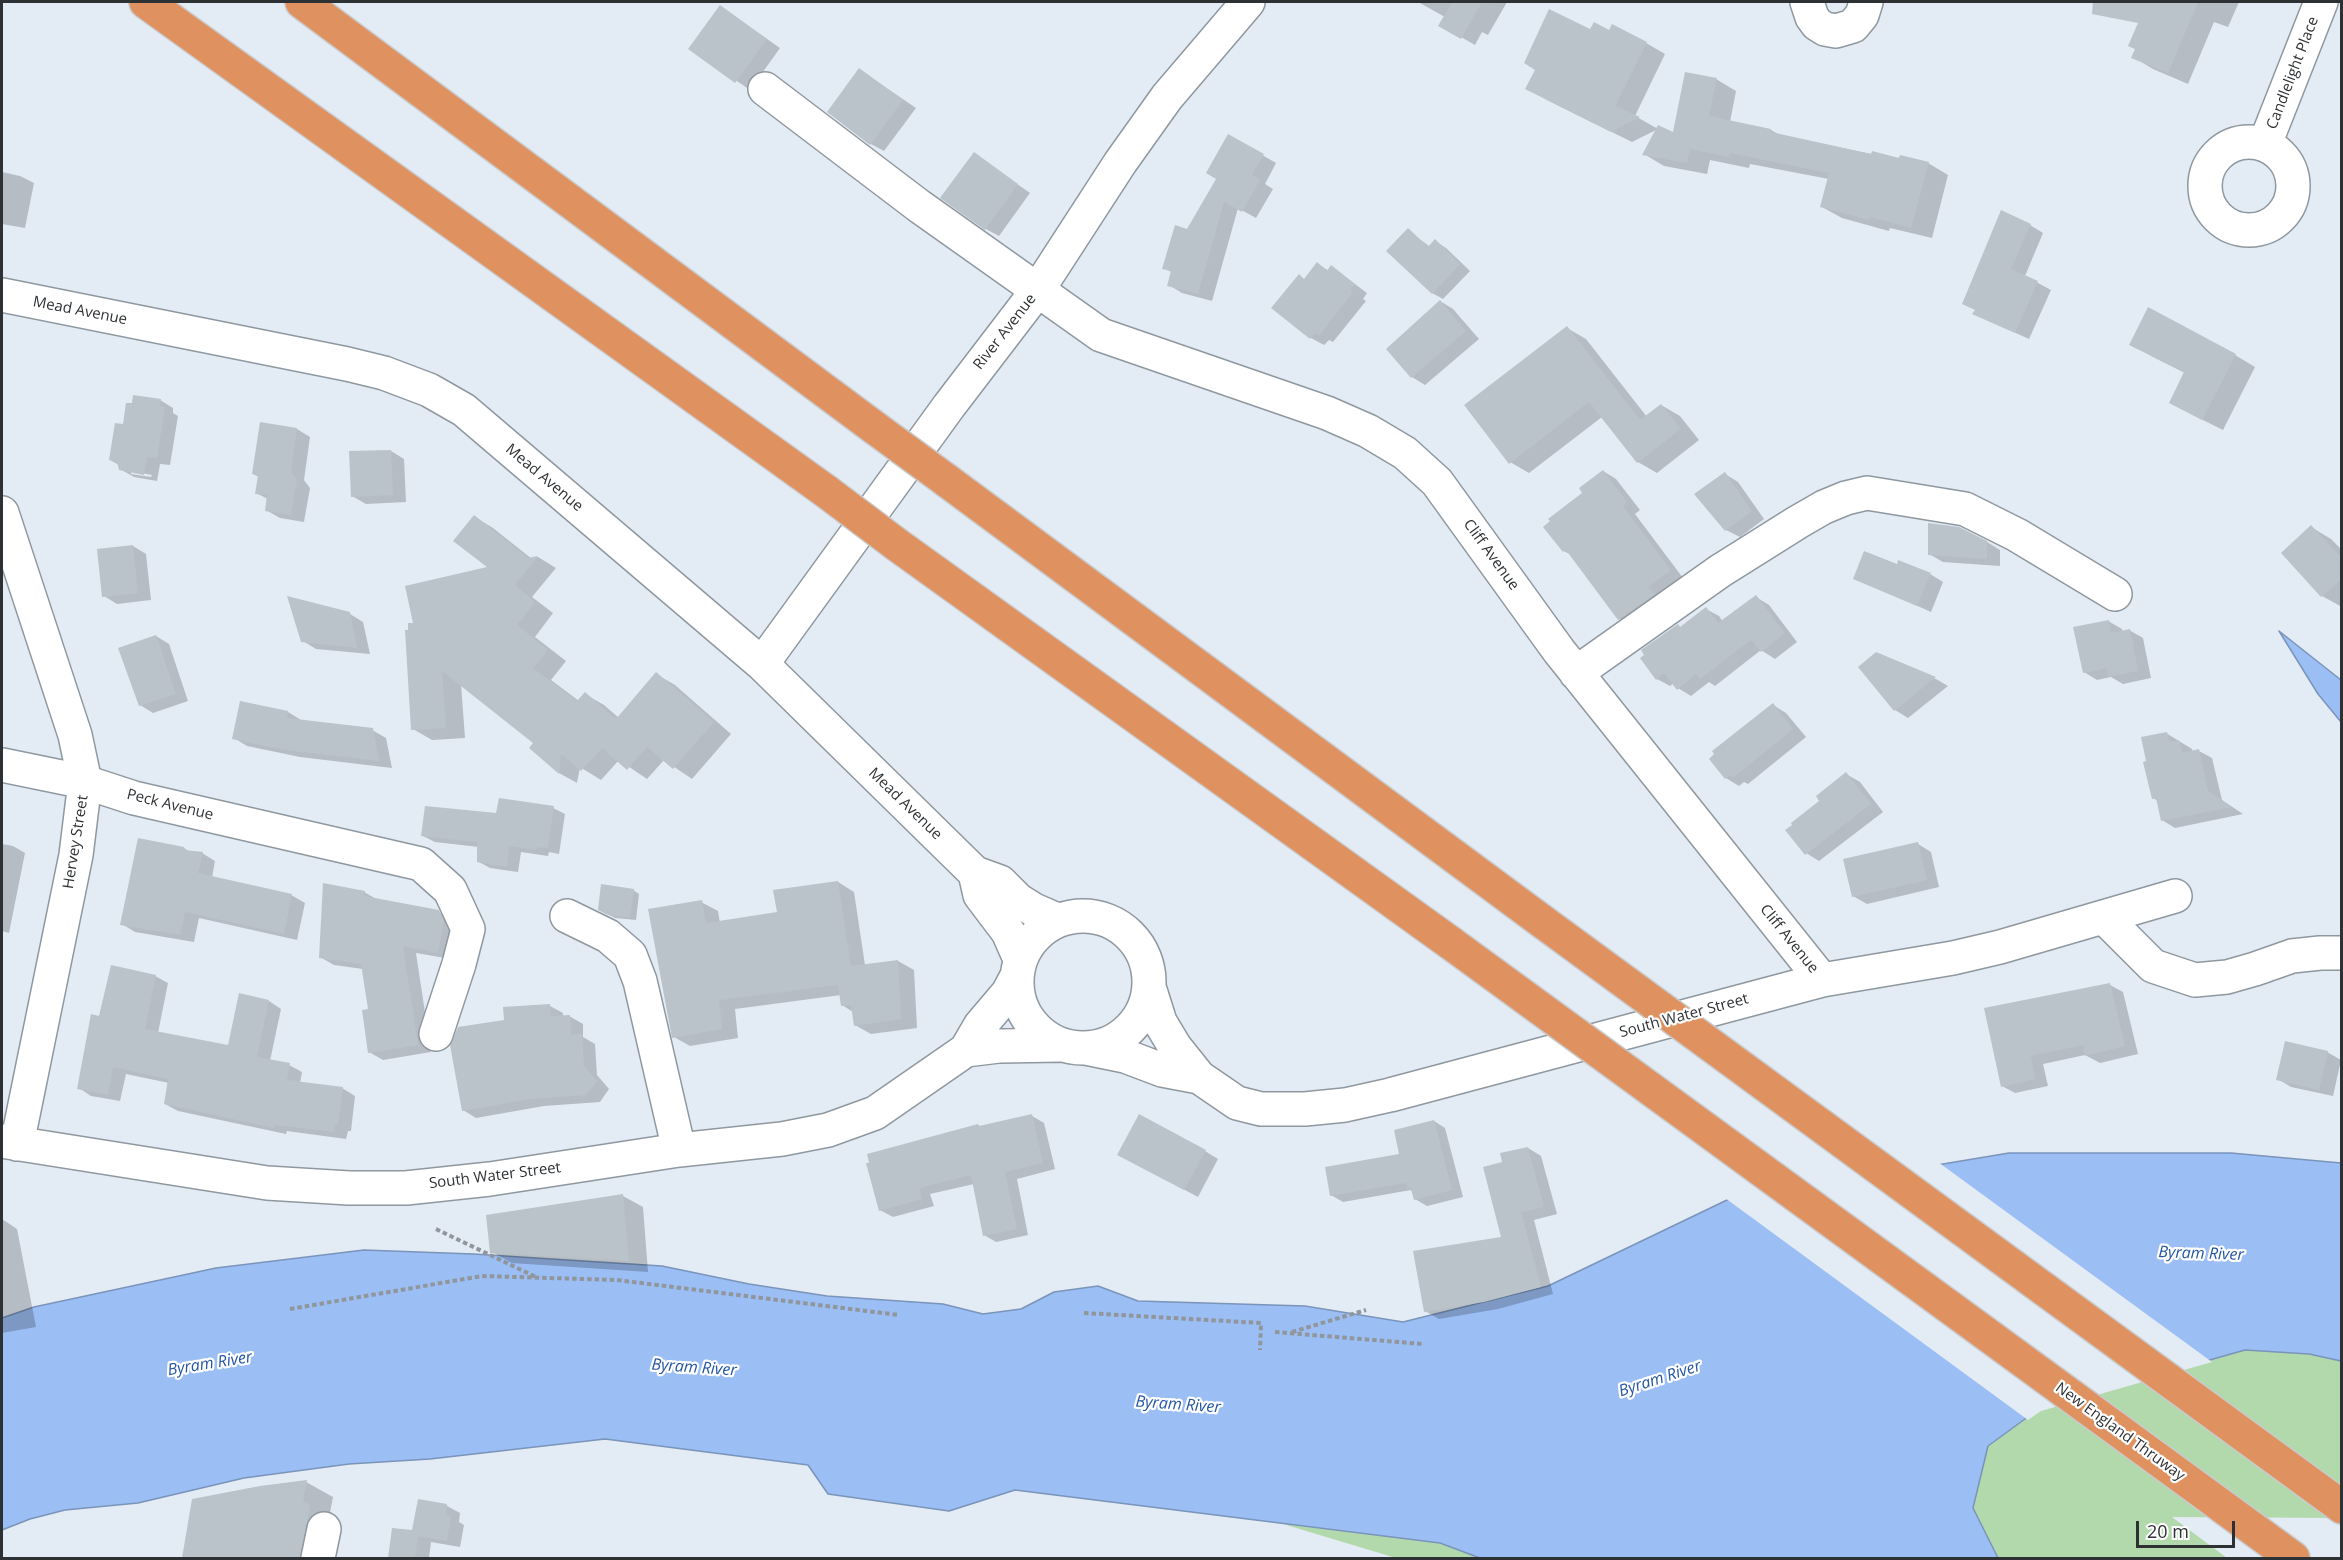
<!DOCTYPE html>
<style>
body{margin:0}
#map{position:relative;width:2343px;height:1560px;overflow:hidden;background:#e3ebf4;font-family:"Open Sans",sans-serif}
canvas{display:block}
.frame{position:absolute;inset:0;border:3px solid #2e3134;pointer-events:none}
.scale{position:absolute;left:2136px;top:1521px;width:99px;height:27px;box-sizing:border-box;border:3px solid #2e3134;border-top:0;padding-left:8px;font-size:18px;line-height:21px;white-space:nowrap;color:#2e3134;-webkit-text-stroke:4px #fff;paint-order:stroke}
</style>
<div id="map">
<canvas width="2343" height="1560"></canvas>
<div class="frame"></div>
<div class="scale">20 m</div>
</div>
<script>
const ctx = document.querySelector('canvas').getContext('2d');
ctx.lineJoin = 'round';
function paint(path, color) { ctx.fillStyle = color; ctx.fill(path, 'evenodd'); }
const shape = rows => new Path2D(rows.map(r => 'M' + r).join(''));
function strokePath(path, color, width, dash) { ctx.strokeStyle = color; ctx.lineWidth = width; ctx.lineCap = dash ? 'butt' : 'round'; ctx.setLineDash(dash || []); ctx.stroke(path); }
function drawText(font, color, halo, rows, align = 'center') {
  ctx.font = font + ' "Open Sans",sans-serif'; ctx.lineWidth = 4.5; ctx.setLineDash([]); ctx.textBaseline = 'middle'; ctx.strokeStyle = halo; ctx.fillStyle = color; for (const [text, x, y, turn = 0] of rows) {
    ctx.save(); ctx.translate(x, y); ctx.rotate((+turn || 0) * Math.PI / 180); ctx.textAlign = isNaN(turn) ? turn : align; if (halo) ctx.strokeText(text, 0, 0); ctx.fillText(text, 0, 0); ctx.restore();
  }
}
const green = shape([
 [2245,1350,2309,1354,2341,1361,2341,1518,2172,1517,2227,1558,1998,1558,1973,1508,1988,1446,2040,1408],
 [1283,1524,1440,1543,1480,1558,1396,1558]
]);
const water = shape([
 [2279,631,2341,680,2341,722,2318,694,2279,631],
 [2009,1153,2231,1153,2341,1163,2341,1361,2309,1354,2245,1350,2040,1408,1988,1446,1973,1508,1998,1558,1480,1558,1440,1543,1015,1490,949,1511,828,1494,808,1465,605,1439,430,1459,349,1464,244,1478,138,1503,65,1510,30,1519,2,1530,2,1318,34,1307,216,1268,364,1250,473,1254,662,1266,749,1284,827,1296,943,1304,983,1314,1021,1309,1054,1292,1098,1286,1138,1301,1305,1306,1403,1322,1548,1286,1727,1200,2009,1153]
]);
const pier = shape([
 [1938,1162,2212,1362,2041,1411,2028,1420,1725,1198]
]);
const shadow = shape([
 [1418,2,1507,2,1488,35,1482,32,1475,45,1440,25,1445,17],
 [2148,2,2239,2,2228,27,2214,22,2188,84,2153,69,2133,57,2136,49,2130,45],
 [721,7,780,48,750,90,690,49],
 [1591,31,1610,32,1646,43,1665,54,1635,116,1658,129,1632,142,1547,100],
 [860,70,916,108,884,151,871,144],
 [1716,79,1736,91,1730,122,1771,130,1780,135,1900,160,1928,163,1948,175,1932,238,1890,228,1889,231,1842,218,1822,207,1829,179,1750,164,1749,168,1710,160,1707,174,1664,166,1644,154,1674,134],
 [1229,136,1276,163,1265,184,1273,189,1256,218,1238,208,1212,301,1182,293,1169,285,1173,273,1164,268,1218,178],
 [974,154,1030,193,999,236,986,229],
 [2,172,20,176,34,183,25,228,2,224],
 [2030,225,2043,233,2025,276,2051,290,2029,339,1974,314],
 [1408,230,1430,247,1435,241,1446,248,1470,271,1443,299,1432,293],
 [1318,264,1329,271,1332,267,1367,293,1363,299,1366,301,1333,342,1329,340,1324,345,1311,338,1299,276,1305,280],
 [1440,301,1453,309,1479,339,1425,385,1412,377],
 [1567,328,1586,339,1647,417,1661,405,1680,416,1699,440,1657,473,1638,462,1602,417,1529,473,1510,462],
 [2235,355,2255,367,2223,430,2191,414,2185,373,2151,356],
 [160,400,173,408,173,413,178,416,170,465,160,464,157,481,134,477,120,469,119,465,110,460,124,426],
 [131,471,152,475,151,477,131,474],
 [297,429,310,437,304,480,310,488,304,522,280,518,266,510,268,499,256,493,259,477,253,474],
 [391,451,404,459,406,502,366,504,352,496],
 [1603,471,1616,479,1640,510,1635,514,1683,578,1632,627,1619,619,1571,555,1564,551,1584,493],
 [1725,474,1738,482,1764,519,1740,537,1726,530],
 [475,517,493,528,532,559,538,557,556,568,532,597,553,613,535,637,566,661,551,680,579,701,585,694,604,705,619,718,656,674,675,685,731,734,692,779,664,760,647,779,619,760,601,780,580,767,577,783,559,773,531,748,535,743,461,684,465,738,432,740,413,729,410,631,414,624,491,568],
 [2311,527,2331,539,2342,550,2342,607,2322,596],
 [1987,542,2000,550,2000,566,1943,562,1929,554],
 [133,546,146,554,151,600,117,604,104,596],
 [1898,566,1930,574,1943,582,1931,612,1855,578],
 [1756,597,1769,605,1797,642,1775,659,1761,650,1715,686,1709,682,1691,696,1678,688,1674,683,1670,686,1657,679,1678,626,1681,628,1706,609,1719,616,1723,622],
 [350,614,363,622,370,654,316,649,303,641],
 [2108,621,2122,629,2122,632,2129,630,2143,638,2151,678,2123,684,2111,677,2097,680,2084,672],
 [156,636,169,644,188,701,153,713,140,705],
 [1876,654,1936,679,1948,686,1908,718,1895,710],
 [1773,705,1786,713,1806,737,1748,784,1744,782,1739,786,1726,778],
 [288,712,301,720,372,730,386,738,392,768,300,757,247,746,234,738],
 [2166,733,2192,749,2193,752,2199,751,2212,758,2222,800,2243,814,2175,828,2162,820,2158,801,2153,798],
 [1846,774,1860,782,1883,812,1819,861,1806,853,1821,801],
 [553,808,565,814,559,854,549,852,548,856,521,852,518,872,490,868,479,862,479,847,435,842,423,836,498,815],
 [2,844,13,846,25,853,9,933,2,931],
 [1918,844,1931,852,1939,887,1867,904,1853,896],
 [184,848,191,853,202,853,215,861,212,878,291,895,305,903,297,940,199,918,194,942,135,932,122,924],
 [838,882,854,892,865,965,898,961,914,970,917,1028,871,1034,855,1025,853,1012,842,1005,841,995,735,1009,738,1038,690,1046,674,1037,701,902,718,911,720,923,779,913],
 [633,890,639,894,636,920,615,918,606,913],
 [364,892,378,900,438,912,452,920,451,959,416,953,431,1052,383,1060,369,1052,369,1010,363,969,334,965,320,957],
 [155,976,168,983,158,1033,229,1046,269,1001,281,1009,270,1061,289,1065,302,1072,300,1083,342,1088,355,1096,351,1131,348,1131,346,1139,287,1131,286,1134,178,1111,165,1104,169,1083,126,1074,120,1101,91,1096,79,1088,100,1017],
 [2110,985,2123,992,2138,1054,2100,1063,2085,1055,2043,1064,2048,1086,2015,1093,2002,1086,1986,1009],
 [550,1006,563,1013,563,1016,569,1016,583,1024,583,1037,595,1044,597,1075,609,1089,600,1102,544,1106,476,1118,463,1110],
 [2327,1052,2341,1060,2333,1096,2291,1087,2278,1079],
 [1032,1116,1044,1123,1055,1169,1017,1179,1028,1235,996,1242,984,1235,974,1184,930,1194,934,1206,893,1217,880,1210,978,1125,981,1127],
 [1434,1121,1445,1128,1463,1197,1427,1206,1415,1199,1411,1190,1343,1202,1331,1195,1400,1155],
 [1528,1148,1541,1156,1557,1214,1534,1220,1553,1294,1498,1309,1439,1319,1425,1311,1502,1238],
 [1205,1151,1218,1159,1198,1197,1133,1162],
 [623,1196,643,1207,648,1272,512,1263,492,1252],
 [2,1219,17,1229,36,1327,2,1333],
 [306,1482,333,1497,329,1518,328,1558,184,1558,193,1500],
 [419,1501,447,1506,460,1513,459,1522,464,1525,460,1547,431,1542,429,1558,389,1558,393,1529,413,1532]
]);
const building = shape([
 [1452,2,1482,2,1461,39,1438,26],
 [2093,2,2198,2,2168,73,2131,58,2135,49,2128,46,2138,23,2092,14],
 [720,5,767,39,735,83,688,49],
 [1549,9,1590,29,1594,22,1609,30,1612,24,1647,42,1615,106,1640,117,1611,132,1525,89,1535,70,1524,63],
 [859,68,903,100,870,145,827,112],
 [1685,72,1717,78,1709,116,1771,129,1771,132,1871,154,1872,151,1899,158,1900,155,1929,162,1911,228,1870,217,1869,220,1820,207,1829,173,1730,153,1729,157,1690,149,1687,163,1642,155,1658,125,1673,132],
 [1228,134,1264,154,1252,175,1260,180,1242,212,1224,202,1198,294,1167,286,1171,271,1162,269,1175,225,1187,229,1216,179,1206,173],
 [974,152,1018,184,985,230,940,198],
 [2001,210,2031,224,2011,269,2038,281,2015,333,1972,314,1975,310,1962,304],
 [1408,228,1428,247,1435,239,1460,264,1432,294,1386,251],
 [1317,262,1327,271,1331,265,1355,284,1350,290,1353,292,1319,336,1315,333,1310,339,1271,308,1299,274,1304,279],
 [1440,300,1466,331,1411,378,1386,349],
 [2148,307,2236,354,2202,420,2169,403,2184,372,2129,345],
 [1567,326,1640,420,1661,404,1681,429,1637,463,1589,402,1509,464,1464,405],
 [133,395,161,399,159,406,165,407,157,458,147,457,144,475,119,470,117,462,109,460,115,423,123,424,126,403,132,403],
 [260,422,297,428,291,472,297,479,291,515,265,511,267,495,255,494,258,475,252,474],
 [391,450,393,495,351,497,349,451],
 [1603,470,1627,502,1623,506,1671,570,1648,587,1655,594,1618,620,1566,550,1563,552,1543,527,1550,521,1548,519,1582,493,1579,488],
 [1725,472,1752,511,1725,531,1694,494],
 [474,515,528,558,538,556,515,585,535,602,517,625,548,650,533,668,577,701,585,692,616,719,656,672,714,722,673,769,647,747,627,770,602,748,581,771,561,754,559,774,529,748,533,743,442,671,446,728,411,730,405,630,408,630,408,623,413,623,405,586,487,567,453,541],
 [1928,523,1959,527,1987,541,1987,559,1928,555],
 [2311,525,2342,558,2342,579,2321,597,2281,553],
 [133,545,138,593,102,597,97,549],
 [1864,551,1897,564,1898,560,1931,573,1917,606,1853,579],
 [1756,595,1785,633,1761,652,1751,640,1700,679,1696,674,1677,690,1664,673,1656,680,1640,658,1644,655,1641,650,1678,624,1680,627,1706,607,1718,623],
 [287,596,350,612,357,648,301,642],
 [2109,620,2111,633,2130,629,2138,671,2108,677,2107,668,2083,673,2073,627],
 [156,635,176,694,139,706,118,648],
 [1876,652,1936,677,1894,711,1858,667],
 [240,701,288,711,287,718,373,728,379,761,285,750,232,739],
 [1773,703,1793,729,1733,778,1731,775,1725,779,1709,759,1714,754,1712,751],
 [2167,732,2169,742,2179,740,2182,753,2199,749,2208,791,2232,807,2161,821,2156,798,2152,799,2143,762,2146,761,2141,737],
 [1846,772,1871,804,1805,855,1785,830,1792,825,1791,823,1819,801,1816,796],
 [499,798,554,806,548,848,537,847,536,850,509,846,507,867,477,862,477,842,421,836,425,806,496,813],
 [138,838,184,847,184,850,203,852,198,873,292,894,284,934,185,912,180,935,120,925],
 [1918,842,1927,880,1852,897,1843,859],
 [838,881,851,966,898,960,901,1019,854,1026,851,1005,841,1006,838,985,719,1000,722,1029,672,1038,648,909,702,900,706,923,777,912,773,890],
 [323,883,365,891,364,896,439,910,444,921,438,953,403,946,418,1045,368,1053,362,1010,368,1009,361,964,319,958],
 [601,884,634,889,630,918,608,915,598,910],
 [111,965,156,975,145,1029,228,1045,239,993,269,1000,257,1057,290,1063,287,1080,343,1087,338,1125,335,1125,334,1132,274,1125,274,1128,164,1104,168,1079,113,1067,108,1095,77,1089,91,1014,99,1016],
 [2110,983,2125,1046,2085,1056,2083,1045,2031,1056,2035,1079,2001,1087,1984,1008],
 [550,1004,551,1016,570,1015,571,1035,582,1034,584,1066,597,1081,586,1095,530,1099,462,1111,450,1045,458,1027,504,1020,503,1007],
 [2285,1041,2328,1051,2319,1090,2276,1080],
 [1032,1114,1043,1163,1005,1172,1017,1229,983,1236,971,1175,919,1188,922,1199,879,1211,866,1163,869,1163,867,1154,978,1124,979,1126],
 [1139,1114,1206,1150,1184,1190,1117,1155],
 [1434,1120,1452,1190,1414,1200,1411,1188,1407,1189,1406,1183,1330,1196,1325,1167,1399,1154,1394,1130],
 [1528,1147,1544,1207,1521,1212,1541,1287,1484,1302,1424,1312,1413,1251,1501,1237,1483,1167,1502,1162,1500,1153],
 [623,1194,629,1261,490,1253,486,1215],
 [307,1480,303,1501,310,1506,300,1558,182,1558,192,1499,260,1486],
 [418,1499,447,1504,446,1515,451,1516,447,1541,418,1536,415,1558,388,1558,392,1528,412,1530]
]);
const path = shape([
 [436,1229,536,1277],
 [290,1309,482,1276,617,1280,899,1315],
 [1084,1313,1261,1323,1260,1350],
 [1275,1332,1423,1344],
 [1292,1332,1366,1310]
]);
const minor = shape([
 [1807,2,1812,17,1817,24,1825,29,1836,31,1853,26,1862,15,1866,2],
 [765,89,919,206,1101,335,1327,413,1368,431,1405,453,1437,482,1559,651,1822,980],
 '2205 186a44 44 0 1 1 88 0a44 44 0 1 1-88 0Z',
 [2265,144,2321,2],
 [2,295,347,364,384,373,429,390,464,410,762,664,975,873,1000,882,1018,900,1034,910,1057,920],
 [2,513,75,735,85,782,76,855,17,1144],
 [762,664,949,406,1037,291,1120,163,1167,97,1248,2],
 [1576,673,1720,571,1798,522,1824,507,1846,498,1867,493,1965,509,2017,535,2115,594],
 [2,765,85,782,134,798,421,864,450,890,468,929,459,964,436,1034],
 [975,873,980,895,1008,932,1020,959],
 '1017 982a66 66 0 1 1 132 0a66 66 0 1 1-132 0Z',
 [567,916,608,936,630,955,640,981,679,1150],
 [2104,917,2153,966,2195,980,2227,977,2255,969,2292,956,2320,953,2342,953],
 [1149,987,1160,1022,1175,1047,1199,1077,1237,1103,1261,1109,1305,1109,1345,1105,1390,1095,1822,980,1953,958,2000,947,2175,896],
 [1086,1048,1125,1056,1162,1070,1199,1077],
 [966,1050,999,1046,1061,1045],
 [2,1141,267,1183,349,1188,406,1188,490,1179,679,1150,782,1139,828,1130,875,1113,966,1050,980,1026,1008,993,1017,976],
 [318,1558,324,1529]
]);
const highway = shape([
 [146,2,827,492],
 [302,2,875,428],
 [946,480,1543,922],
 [896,544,1452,944],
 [2044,1289,2342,1507],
 [1948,1306,2293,1558]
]);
const highwayBridge = shape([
 [875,428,946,480],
 [827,492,896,544],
 [1543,922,2044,1289],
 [1452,944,1948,1306]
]);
const streetNames = [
 ["Candlelight Place",2293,73,-69],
 ["Mead Avenue",80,311,11],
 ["River Avenue",1005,332,-52],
 ["Mead Avenue",544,478,40],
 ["Cliff Avenue",1491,555,54],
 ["Mead Avenue",905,804,44],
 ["Peck Avenue",170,805,14],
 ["Hervey Street",76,842,-81],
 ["Cliff Avenue",1789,939,51],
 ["South Water Street",1684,1016,-15],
 ["South Water Street",495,1176,-7],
 ["New England Thruway",2120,1432,36]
];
const waterNames = [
 ["Byram River",2201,1254,2],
 ["Byram River",210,1364,-9],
 ["Byram River",694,1368,4],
 ["Byram River",1660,1379,-18],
 ["Byram River",1178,1405,4]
];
paint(green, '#b2d9ac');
paint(water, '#9bbef4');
strokePath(water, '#7a94ba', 1.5);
paint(pier, '#e3ebf4');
paint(shadow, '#0003');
paint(building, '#bac2ca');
strokePath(minor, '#8f989f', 36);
strokePath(highway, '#c9c9ca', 36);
strokePath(path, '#90969c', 4, [4.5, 3]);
strokePath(minor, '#fff', 33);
strokePath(highway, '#df925f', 33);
strokePath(highwayBridge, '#c9c9ca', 36, []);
strokePath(highwayBridge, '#df925f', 33);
drawText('15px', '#2e3134', '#fff', streetNames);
drawText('italic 16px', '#2355a3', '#fff', waterNames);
</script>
